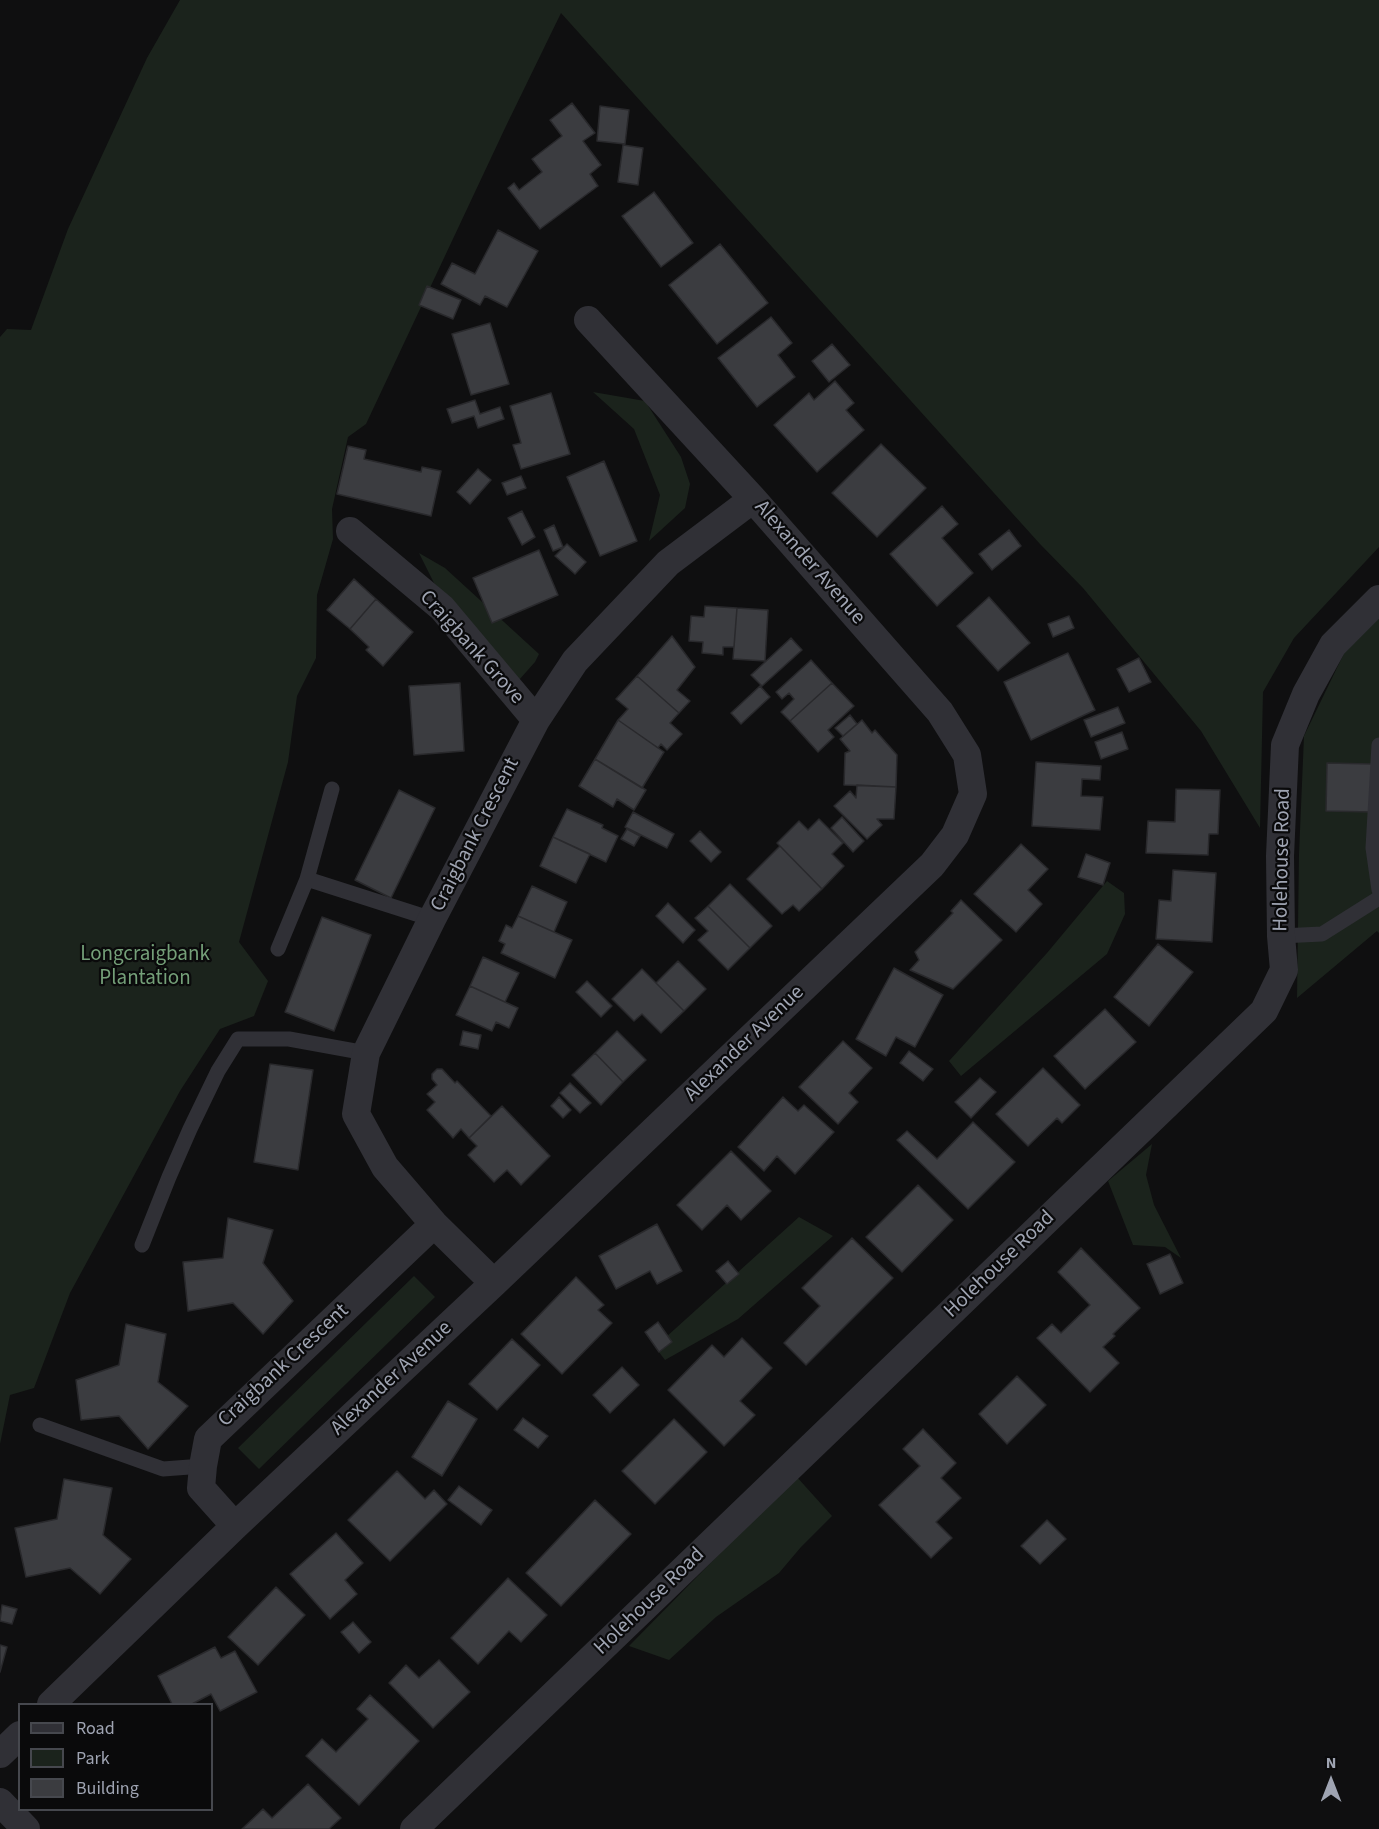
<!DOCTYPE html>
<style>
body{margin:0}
#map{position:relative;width:1379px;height:1829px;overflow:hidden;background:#0f0f10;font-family:"Source Sans 3",sans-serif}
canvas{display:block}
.legend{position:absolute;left:18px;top:1703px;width:195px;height:108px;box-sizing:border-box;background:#0a0a0b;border:2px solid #46484e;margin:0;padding:8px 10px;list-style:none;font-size:18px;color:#9fa4b2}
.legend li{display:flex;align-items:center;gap:12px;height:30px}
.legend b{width:30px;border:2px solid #46484e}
.north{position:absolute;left:1301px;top:1751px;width:60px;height:60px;-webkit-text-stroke:4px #0a0a0b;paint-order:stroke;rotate:0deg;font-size:16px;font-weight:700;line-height:24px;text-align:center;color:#9fa4b2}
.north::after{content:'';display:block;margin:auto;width:21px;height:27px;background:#9fa4b2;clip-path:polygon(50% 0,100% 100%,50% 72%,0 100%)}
</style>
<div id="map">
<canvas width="1379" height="1829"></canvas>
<ul class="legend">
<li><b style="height:8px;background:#303036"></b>Road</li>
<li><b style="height:16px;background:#1b231c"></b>Park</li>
<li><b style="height:16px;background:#3b3c40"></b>Building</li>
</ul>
<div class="north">N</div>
</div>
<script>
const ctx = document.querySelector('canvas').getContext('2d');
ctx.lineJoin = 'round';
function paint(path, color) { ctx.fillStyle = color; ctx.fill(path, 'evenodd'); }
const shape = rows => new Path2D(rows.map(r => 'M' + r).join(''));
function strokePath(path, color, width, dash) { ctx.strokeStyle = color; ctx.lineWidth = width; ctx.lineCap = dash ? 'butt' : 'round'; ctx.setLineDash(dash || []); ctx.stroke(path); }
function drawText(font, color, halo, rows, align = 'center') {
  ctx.font = font + ' "Source Sans 3",sans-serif'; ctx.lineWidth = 4.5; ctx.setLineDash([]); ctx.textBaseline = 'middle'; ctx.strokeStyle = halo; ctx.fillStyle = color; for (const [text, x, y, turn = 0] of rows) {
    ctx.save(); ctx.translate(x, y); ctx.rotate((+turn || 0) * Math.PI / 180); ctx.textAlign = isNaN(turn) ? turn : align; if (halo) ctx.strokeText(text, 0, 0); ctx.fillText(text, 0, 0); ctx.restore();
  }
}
const green = shape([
 [180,0,1379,0,1379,547,1294,638,1263,692,1260,828,1201,731,1083,588,1040,544,561,13,506,126,366,424,348,437,332,509,333,539,317,595,316,658,297,696,288,762,239,942,268,981,254,1016,220,1029,180,1091,70,1293,34,1388,10,1395,0,1444,0,337,7,329,31,330,68,229,147,58],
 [593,392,645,401,681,457,690,484,685,508,649,541,660,495,634,429],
 [419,553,445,568,539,654,535,662,519,680,434,583],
 [1379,612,1379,933,1377,931,1297,998,1299,854,1304,736,1349,643],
 [1107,881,1124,893,1125,914,1107,954,961,1076,949,1061,1047,953],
 [1152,1144,1146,1175,1154,1205,1181,1258,1165,1247,1133,1245,1108,1181],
 [799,1217,833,1236,738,1319,665,1360,655,1347],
 [414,1276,435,1297,259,1469,238,1448],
 [796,1476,832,1516,801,1547,779,1573,716,1617,669,1660,629,1646]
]);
const building = shape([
 [572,103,595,133,583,141,601,165,590,174,598,186,540,229,508,188,514,183,519,190,542,172,532,159,562,136,550,120,572,103],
 [600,106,629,110,625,144,597,141,600,106],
 [623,145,643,148,638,185,618,182,623,145],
 [654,192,693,243,661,267,622,216,654,192],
 [498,230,538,251,507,307,485,296,480,305,441,284,452,263,475,274,498,230],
 [720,244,768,303,717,344,669,285,720,244],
 [427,286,461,300,453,319,419,305,427,286],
 [771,317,792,343,778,355,795,377,757,407,718,358,771,317],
 [490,323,509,384,471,395,452,334,490,323],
 [832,344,850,365,829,382,812,361,832,344],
 [835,381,854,403,846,410,864,430,817,472,774,425,809,393,814,400,835,381],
 [551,393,570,454,521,469,513,445,521,443,510,406,551,393],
 [475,400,480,414,500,407,504,419,478,428,474,416,452,423,447,409,475,400],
 [881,444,926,488,877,537,832,493,881,444],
 [348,446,366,450,364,459,421,472,422,467,441,471,431,516,337,494,348,446],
 [604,461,637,541,600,556,567,477,604,461],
 [478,469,491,480,470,504,457,492,478,469],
 [521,476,526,488,507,495,502,483,521,476],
 [942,506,958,524,942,538,973,573,937,606,890,554,942,506],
 [522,511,535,537,522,545,508,518,522,511],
 [554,525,563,547,553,551,544,530,554,525],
 [1009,530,1021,546,992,570,979,554,1009,530],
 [567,544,586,562,575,574,555,556,567,544],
 [539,550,558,595,492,623,473,578,539,550],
 [354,579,376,599,350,629,327,610,354,579],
 [989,597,1030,643,998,671,957,626,989,597],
 [376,599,413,632,383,666,366,650,369,647,350,629,376,599],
 [705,606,737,608,734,647,723,647,723,655,702,653,703,642,689,641,691,616,704,617,705,606],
 [737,608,768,610,765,661,733,659,737,608],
 [1069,616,1074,628,1053,637,1048,624,1069,616],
 [672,636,695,667,677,690,690,701,679,713,637,676,672,636],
 [791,638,802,650,762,686,751,675,791,638],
 [1068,653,1095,710,1031,740,1004,682,1068,653],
 [1139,658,1151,682,1129,692,1117,669,1139,658],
 [811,660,832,683,790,721,781,712,794,699,789,693,782,699,776,692,811,660],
 [637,676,679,713,670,723,682,734,667,750,661,744,658,748,618,720,628,709,616,699,637,676],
 [460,683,464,751,414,755,409,686,460,683],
 [832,683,854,706,828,730,834,737,818,752,790,721,832,683],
 [760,686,770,697,741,724,731,713,760,686],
 [1118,707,1125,723,1091,737,1084,720,1118,707],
 [850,715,857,724,843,736,835,728,850,715],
 [618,720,664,752,642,788,595,759,618,720],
 [862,720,872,733,875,730,897,755,896,787,844,785,845,753,850,751,840,739,862,720],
 [1122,732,1128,749,1101,759,1095,742,1122,732],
 [595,759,646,790,634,810,617,799,613,807,579,786,595,759],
 [1036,762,1101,766,1100,780,1082,779,1081,796,1103,797,1100,830,1032,826,1036,762],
 [1327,763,1373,764,1372,812,1326,811,1327,763],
 [857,785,896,787,894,819,877,819,882,825,867,839,834,806,850,791,856,798,857,785],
 [1176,789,1220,790,1218,834,1209,834,1208,855,1146,853,1148,821,1175,822,1176,789],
 [399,790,435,808,391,898,355,880,399,790],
 [567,809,603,825,602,828,618,836,606,862,553,837,567,809],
 [633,812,674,834,667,848,625,827,633,812],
 [842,817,864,841,853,852,831,828,842,817],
 [819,819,843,843,832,854,844,866,822,889,777,843,799,821,808,830,819,819],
 [627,829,640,836,634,846,621,839,627,829],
 [700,831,721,852,711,862,690,841,700,831],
 [553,837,590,854,576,883,540,866,553,837],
 [1021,844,1048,869,1028,890,1042,904,1016,932,974,894,1021,844],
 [780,846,822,889,799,911,793,905,782,914,747,879,780,846],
 [1086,854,1110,863,1103,885,1078,877,1086,854],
 [1173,870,1216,873,1212,942,1156,939,1159,900,1171,901,1173,870],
 [730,884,772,926,750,948,708,906,730,884],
 [532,886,567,902,554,932,518,916,532,886],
 [961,900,1002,940,953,989,910,970,919,960,915,952,953,913,951,911,961,900],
 [668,903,695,930,683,943,656,916,668,903],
 [708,906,750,948,728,970,698,940,708,931,695,918,708,906],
 [518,916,572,940,555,978,501,953,505,944,499,941,506,925,512,928,518,916],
 [322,917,371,935,334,1031,285,1012,322,917],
 [1158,944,1193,972,1149,1026,1114,997,1158,944],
 [483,957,519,973,505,1002,470,986,483,957],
 [678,961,706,989,684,1011,656,983,678,961],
 [894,968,943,995,915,1047,896,1037,886,1056,856,1039,894,968],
 [642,969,684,1011,661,1033,642,1014,634,1021,612,999,642,969],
 [587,981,612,1006,601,1017,576,992,587,981],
 [470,986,518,1008,509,1028,496,1022,492,1031,456,1015,470,986],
 [1105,1009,1136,1042,1085,1089,1054,1056,1105,1009],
 [463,1031,481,1035,478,1049,460,1045,463,1031],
 [617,1031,646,1060,623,1082,595,1053,617,1031],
 [843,1041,872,1068,849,1093,858,1102,838,1124,799,1087,843,1041],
 [909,1051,933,1069,923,1081,900,1063,909,1051],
 [595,1053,623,1082,601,1105,572,1075,595,1053],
 [270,1064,313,1070,298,1170,254,1162,270,1064],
 [1043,1068,1080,1105,1062,1123,1057,1118,1028,1146,996,1114,1043,1068],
 [437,1069,442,1069,455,1083,457,1081,491,1116,469,1138,461,1129,453,1138,427,1110,435,1102,427,1094,437,1085,432,1079,432,1074,437,1069],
 [980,1078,996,1092,971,1118,955,1102,980,1078],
 [570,1083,591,1103,580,1113,560,1093,570,1083],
 [559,1097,571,1110,563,1118,551,1106,559,1097],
 [783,1097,798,1111,804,1105,834,1132,795,1174,777,1156,764,1171,738,1147,783,1097],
 [502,1106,550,1156,521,1185,507,1170,494,1182,468,1155,477,1146,469,1138,502,1106],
 [973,1122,1015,1162,968,1209,897,1140,907,1131,937,1159,973,1122],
 [731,1151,771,1191,741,1220,727,1205,702,1230,677,1205,731,1151],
 [918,1185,953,1220,902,1272,866,1237,918,1185],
 [228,1218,273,1230,263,1263,293,1301,263,1334,233,1303,188,1311,183,1262,223,1258,228,1218],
 [657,1224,682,1271,657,1284,650,1271,616,1289,599,1256,657,1224],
 [852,1238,893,1278,806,1365,784,1343,820,1306,802,1288,852,1238],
 [1081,1248,1140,1308,1113,1334,1115,1336,1103,1347,1119,1363,1090,1392,1037,1338,1052,1324,1061,1333,1090,1305,1058,1272,1081,1248],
 [1170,1254,1183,1283,1160,1294,1147,1264,1170,1254],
 [728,1261,739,1274,727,1284,716,1271,728,1261],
 [576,1277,604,1305,598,1310,612,1323,562,1374,521,1334,576,1277],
 [658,1322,672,1342,659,1352,645,1332,658,1322],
 [126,1324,166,1334,158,1382,188,1406,148,1449,119,1416,81,1420,76,1380,119,1365,126,1324],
 [742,1338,772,1368,740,1401,755,1415,724,1446,668,1390,712,1345,724,1357,742,1338],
 [512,1339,540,1365,497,1410,469,1384,512,1339],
 [622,1367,639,1385,610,1413,593,1395,622,1367],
 [1017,1376,1046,1405,1007,1444,979,1414,1017,1376],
 [448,1401,477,1419,442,1476,412,1457,448,1401],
 [523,1418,548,1436,538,1448,514,1430,523,1418],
 [674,1419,707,1452,655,1504,622,1471,674,1419],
 [923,1429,956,1463,941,1478,961,1498,936,1522,952,1538,931,1558,879,1505,920,1466,903,1449,923,1429],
 [397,1471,425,1499,434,1490,447,1504,390,1561,348,1520,397,1471],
 [64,1479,112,1488,103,1535,131,1559,100,1594,70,1568,26,1577,15,1528,57,1519,64,1479],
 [459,1486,492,1510,481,1525,448,1500,459,1486],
 [595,1500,631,1534,561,1606,526,1573,595,1500],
 [1047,1520,1066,1539,1040,1564,1021,1546,1047,1520],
 [336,1533,363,1563,345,1580,357,1594,330,1619,290,1574,336,1533],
 [508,1578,547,1615,521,1642,509,1631,478,1664,451,1638,508,1578],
 [276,1587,305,1615,258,1665,228,1637,276,1587],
 [2,1605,17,1609,12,1624,0,1621,2,1605],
 [353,1622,371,1642,359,1653,341,1632,353,1622],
 [0,1645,7,1647,0,1672,0,1645],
 [215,1647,221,1658,235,1651,257,1692,220,1711,211,1694,192,1704,172,1704,158,1676,215,1647],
 [439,1660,470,1692,433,1728,389,1683,406,1665,419,1678,439,1660],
 [370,1695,419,1741,359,1805,306,1756,322,1739,336,1752,368,1719,357,1709,370,1695],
 [308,1784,341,1818,329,1829,242,1829,263,1809,272,1818,308,1784]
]);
const lane = shape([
 [1379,745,1373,848,1379,890],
 [332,789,307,879,432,919],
 [1281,936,1322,934,1379,898],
 [278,949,307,879],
 [142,1245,169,1177,190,1129,218,1071,238,1039,289,1039,366,1053],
 [40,1425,163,1469,203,1466]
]);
const street = shape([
 [350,531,442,608,536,720],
 [494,1283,434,1224,385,1167,356,1114,366,1053,432,919,536,720,575,661,668,563,753,499],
 [235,1526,201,1488,203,1466,208,1439,434,1224],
 [51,1704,235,1526,494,1283,932,865,955,835,973,794,967,755,940,712,753,499,588,320],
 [0,1754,20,1735],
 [0,1802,26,1829],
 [414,1829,1264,1011,1284,970,1281,936,1280,856,1285,745,1306,694,1333,645,1379,599]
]);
const streetNames = [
 ["Alexander Avenue",809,563,49],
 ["Craigbank Grove",471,648,48],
 ["Craigbank Crescent",476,835,-63],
 ["Holehouse Road",1283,860,-89],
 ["Alexander Avenue",745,1044,-44],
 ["Holehouse Road",1000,1265,-44],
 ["Craigbank Crescent",284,1366,-43],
 ["Alexander Avenue",392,1379,-43],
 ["Holehouse Road",650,1602,-44]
];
const parkNames = [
 ["Longcraigbank",145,955],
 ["Plantation",145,979]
];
paint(green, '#1b231c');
paint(building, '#3b3c40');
strokePath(building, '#29292c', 1.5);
strokePath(lane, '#303036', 15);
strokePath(street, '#303036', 28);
drawText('21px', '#9fa4b2', '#0a0a0b', streetNames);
drawText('21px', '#749f78', '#0a0a0b', parkNames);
</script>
